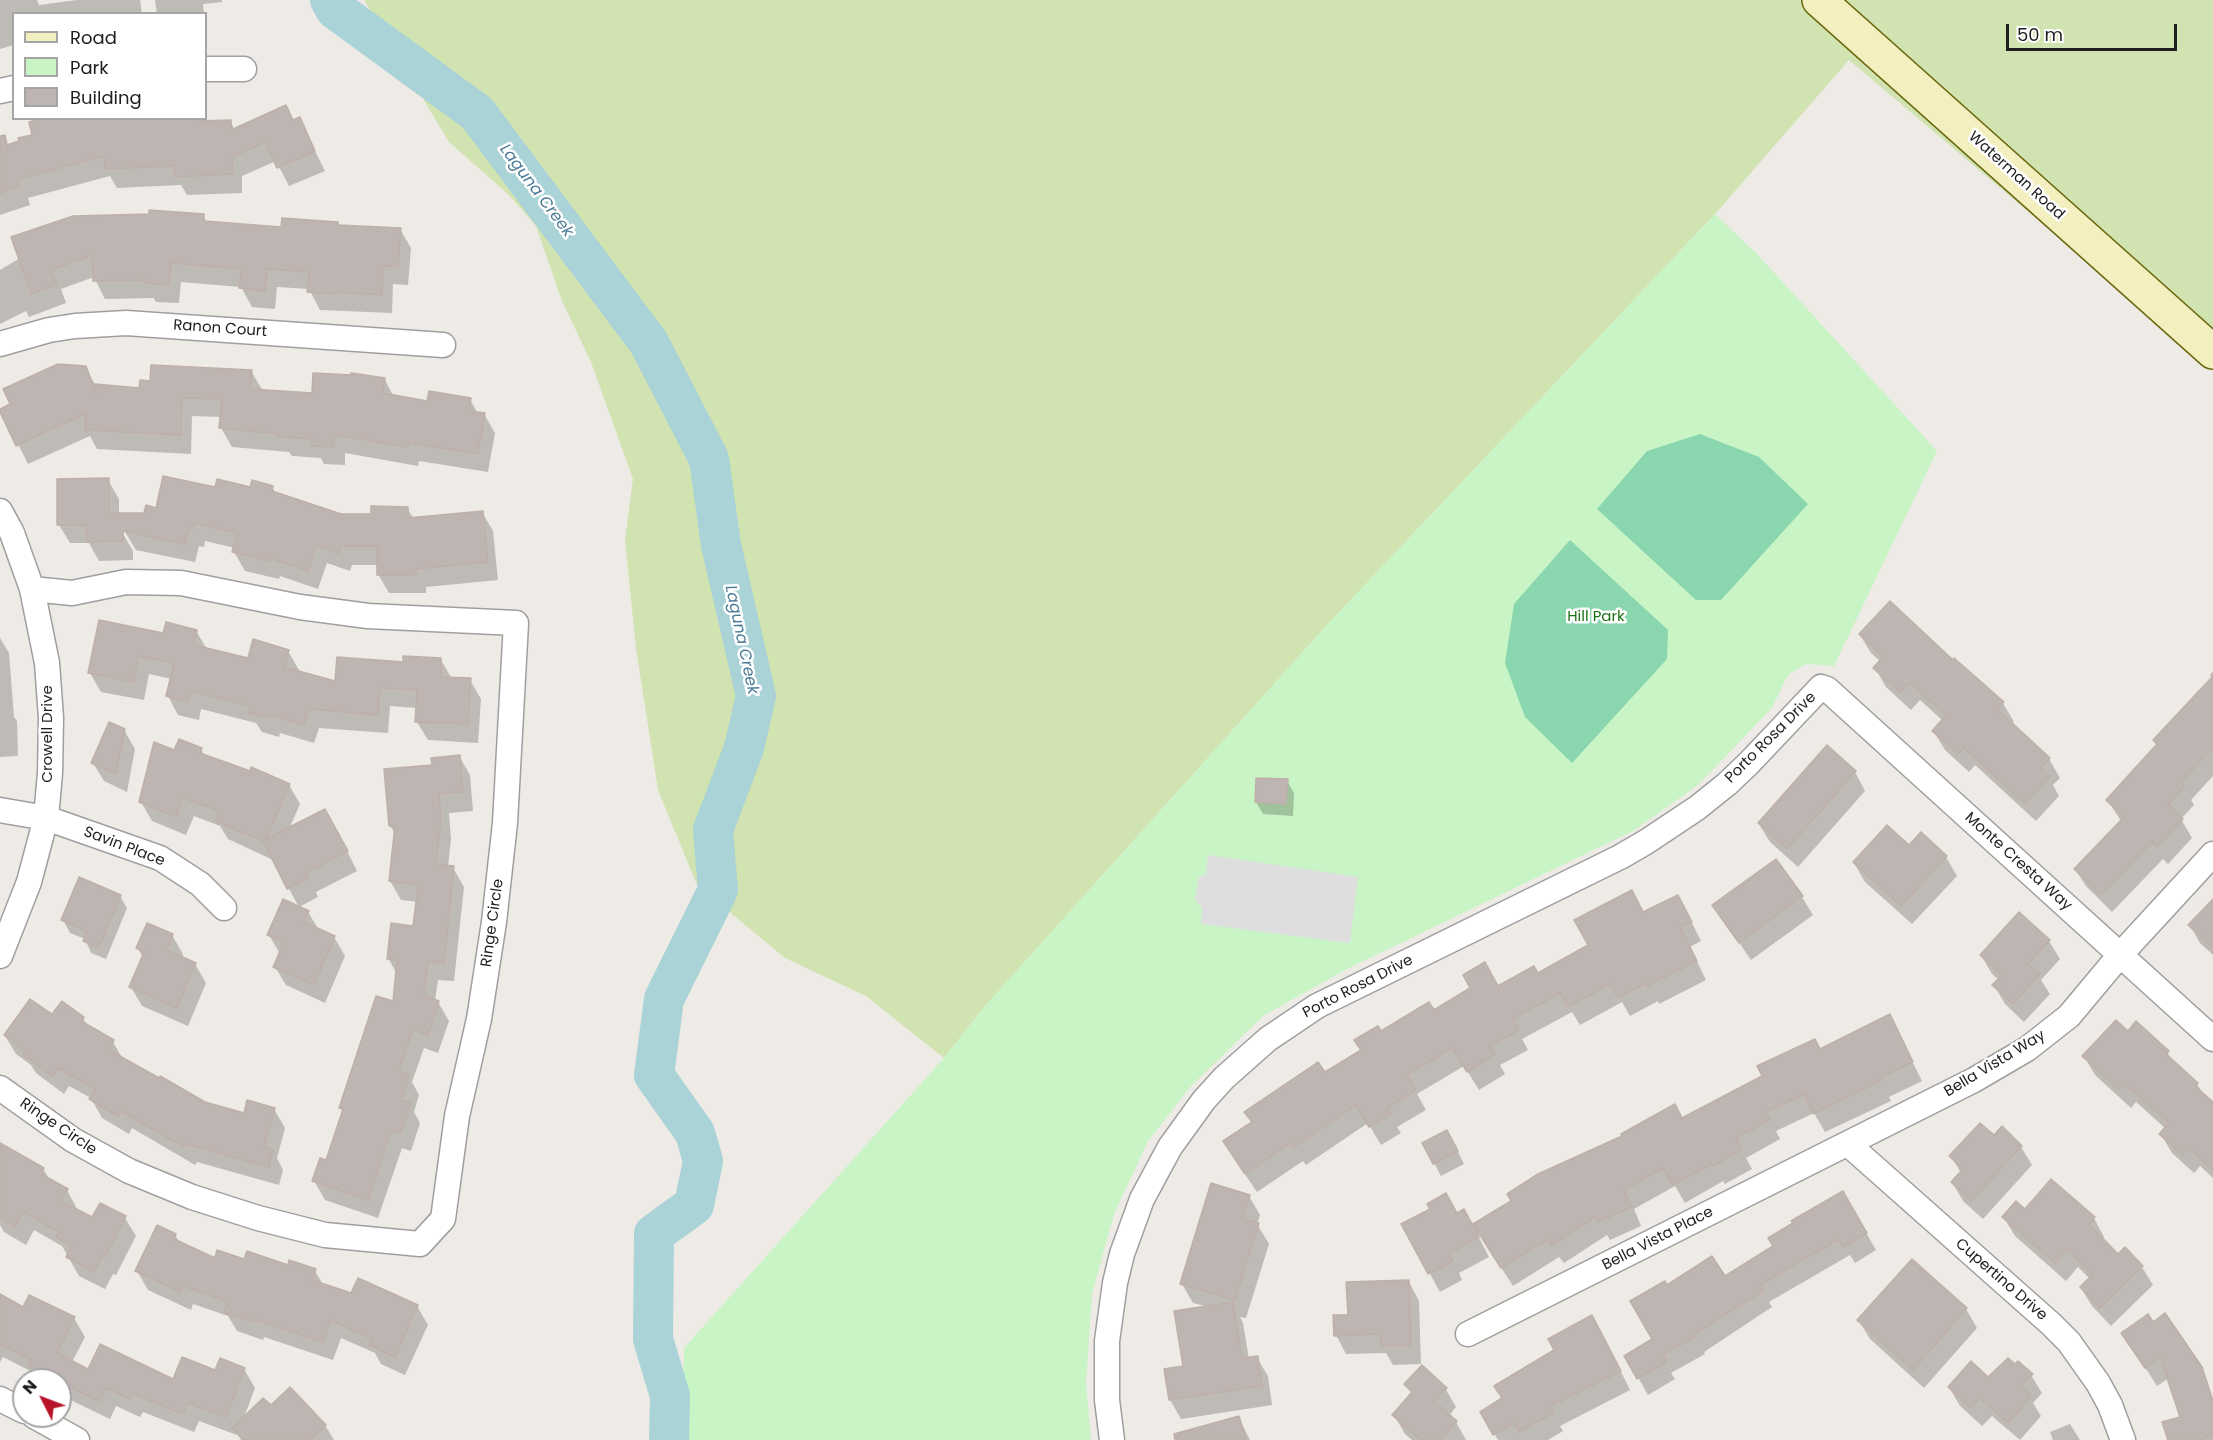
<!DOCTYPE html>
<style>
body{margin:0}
#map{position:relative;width:2213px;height:1440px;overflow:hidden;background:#eeeae5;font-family:Poppins,sans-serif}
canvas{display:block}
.legend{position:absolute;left:12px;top:12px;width:195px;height:108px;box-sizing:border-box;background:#fff;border:2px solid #a5a5a5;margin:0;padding:8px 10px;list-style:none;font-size:18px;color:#1e1e1e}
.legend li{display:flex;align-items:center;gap:12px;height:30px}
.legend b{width:30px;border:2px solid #a5a5a5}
.north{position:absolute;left:12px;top:1368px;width:60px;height:60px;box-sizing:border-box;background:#fff;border:2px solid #a5a5a5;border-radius:50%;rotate:312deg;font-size:16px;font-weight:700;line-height:24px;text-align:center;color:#1e1e1e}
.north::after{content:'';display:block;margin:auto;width:21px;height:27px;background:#b9132a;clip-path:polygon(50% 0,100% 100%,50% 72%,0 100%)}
.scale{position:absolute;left:2006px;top:24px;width:171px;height:27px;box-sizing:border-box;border:3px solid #1e1e1e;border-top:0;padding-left:8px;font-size:18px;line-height:21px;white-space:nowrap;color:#1e1e1e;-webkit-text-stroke:4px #fff;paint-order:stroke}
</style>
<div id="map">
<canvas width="2213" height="1440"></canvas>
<ul class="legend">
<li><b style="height:8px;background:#f3efbe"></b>Road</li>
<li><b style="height:16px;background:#c9f4c6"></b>Park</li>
<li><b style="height:16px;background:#beb5b2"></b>Building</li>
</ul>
<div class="north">N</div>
<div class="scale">50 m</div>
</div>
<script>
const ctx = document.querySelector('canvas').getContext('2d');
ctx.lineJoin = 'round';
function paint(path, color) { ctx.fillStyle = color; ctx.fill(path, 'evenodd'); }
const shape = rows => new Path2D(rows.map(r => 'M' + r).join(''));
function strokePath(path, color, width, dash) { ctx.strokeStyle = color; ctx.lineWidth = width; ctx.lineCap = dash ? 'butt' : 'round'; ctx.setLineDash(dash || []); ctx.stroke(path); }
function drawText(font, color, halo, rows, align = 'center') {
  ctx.font = font + ' Poppins,sans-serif'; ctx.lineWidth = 5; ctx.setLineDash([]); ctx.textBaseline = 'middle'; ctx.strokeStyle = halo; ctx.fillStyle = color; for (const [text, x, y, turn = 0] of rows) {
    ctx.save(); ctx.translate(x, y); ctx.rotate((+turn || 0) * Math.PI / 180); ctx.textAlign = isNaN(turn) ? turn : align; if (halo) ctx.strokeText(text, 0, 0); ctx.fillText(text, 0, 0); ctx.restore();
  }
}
const grass = shape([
 [364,0,2213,0,2213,368,1849,60,1715,214,1326,626,985,1006,944,1058,866,996,785,958,697,885,658,790,636,648,625,540,633,479,591,362,562,301,536,226,510,196,449,142]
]);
const park = shape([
 [1715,214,1758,255,1937,451,1834,666,1806,664,1788,675,1772,708,1698,785,1633,831,1347,969,1263,1016,1190,1087,1148,1141,1114,1214,1092,1294,1086,1384,1091,1440,683,1440,684,1348,944,1058,985,1006,1326,626]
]);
const pitch = shape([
 [1700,434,1759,457,1808,504,1721,600,1696,600,1597,509,1647,451],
 [1570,540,1668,630,1667,659,1572,763,1525,717,1505,663,1514,604]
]);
const parking = shape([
 [1208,855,1358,877,1350,943,1201,924,1202,907,1195,900,1199,877,1206,874]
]);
const shadow = shape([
 [0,0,37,0,39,5,77,0,140,0,142,14,14,14,14,45,0,49],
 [155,0,222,0,222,2,203,4,204,14,157,14],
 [286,107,294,121,299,119,325,171,289,186,276,161,242,176,242,193,187,195,181,185,117,188,110,176,28,198,30,205,0,215,0,148,34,136,50,118,205,118,207,122,230,121,235,130],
 [203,215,207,223,283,229,337,223,339,226,400,229,411,248,408,285,393,284,392,313,320,310,309,289,277,287,275,309,252,307,241,287,181,282,179,303,156,302,154,298,105,299,94,277,61,289,66,303,29,317,26,311,0,324,0,270,20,258],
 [85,367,96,386,141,390,151,382,251,371,263,391,313,394,385,380,394,397,428,403,470,399,478,414,484,414,495,433,488,472,419,461,418,466,345,453,345,465,324,464,321,458,292,456,289,452,232,447,221,428,222,417,192,416,191,454,97,449,90,436,28,464,1,410],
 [108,480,119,499,119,514,145,514,216,489,272,487,276,494,341,515,373,516,407,508,414,519,482,512,493,531,498,580,426,587,426,593,389,593,378,574,379,565,352,565,350,571,327,563,318,589,280,576,279,579,245,571,234,552,235,548,205,541,204,547,199,546,195,562,136,550,125,532,122,532,133,551,133,560,99,561,89,543,70,543,59,525],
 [196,631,207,649,249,660,288,651,299,670,298,673,336,683,405,664,441,660,452,679,470,680,481,699,478,743,428,740,417,722,417,708,390,706,388,733,319,728,314,743,280,733,279,737,262,732,256,723,201,709,199,720,178,715,168,696,172,679,149,674,144,700,101,692,90,673,164,635],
 [1860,635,1953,662,2003,703,2014,722,2011,724,2049,759,2060,778,2053,785,2059,796,2036,821,1975,765,1969,772,1945,750,1934,732,1943,721,1920,700,1911,710,1886,687,1875,668,1881,662,1871,653],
 [0,638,9,653,14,717,17,721,18,756,0,757],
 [2213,671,2213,776,2191,800,2194,805,2181,819,2192,838,2168,864,2163,859,2112,912,2086,886,2075,869,2121,821,2108,801,2158,745,2212,679,2210,675],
 [124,730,135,749,127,792,104,781,93,763],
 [201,749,204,755,289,785,300,804,289,829,336,829,357,871,316,892,318,897,299,907,273,860,228,839,220,826,194,816,186,835,152,821,141,802,175,752],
 [459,756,470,775,473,811,449,813,451,839,448,867,453,868,464,887,454,981,438,980,435,1001,438,1002,449,1021,438,1053,424,1048,412,1082,419,1095,414,1112,420,1123,411,1151,402,1148,378,1218,325,1200,314,1181,327,1162,343,1113,340,1107,394,1003,397,974,388,958,414,927,418,902,401,900,390,881,396,835,390,826,433,766],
 [1855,772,1865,791,1798,867,1770,842,1759,824],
 [1287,781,1294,793,1293,816,1263,814,1256,802],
 [1909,848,1946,857,1957,876,1912,924,1865,882,1854,863],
 [120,896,127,908,106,959,91,953,85,939,70,933,63,920],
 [1802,897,1813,915,1751,960,1714,906],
 [2213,903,2213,955,2200,943,2190,925],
 [308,912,319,930,334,937,345,956,325,1003,286,985,275,967,280,954,269,935],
 [1644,914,1688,915,1701,941,1690,947,1706,980,1659,1004,1658,1001,1630,1016,1622,1002,1580,1025,1572,1012,1522,1039,1528,1050,1500,1065,1505,1074,1479,1090,1464,1066,1417,1094,1426,1110,1397,1127,1401,1133,1381,1145,1368,1123,1306,1165,1303,1161,1257,1192,1236,1161,1324,1074,1362,1051,1381,1033,1498,987,1537,975],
 [172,935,183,954,182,958,195,964,206,983,188,1026,142,1006,131,987,143,958,138,948],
 [2049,941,2060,959,2041,980,2050,994,2024,1022,2005,1004,1994,985,1999,980,1992,974,1981,955],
 [52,1016,83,1018,88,1027,113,1042,124,1061,204,1104,245,1115,274,1109,285,1128,277,1158,283,1170,279,1185,197,1162,195,1165,132,1128,129,1134,102,1118,91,1098,69,1086,64,1094,36,1073,31,1065,16,1054,5,1036],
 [1889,1016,1922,1081,1889,1097,1891,1101,1825,1132,1814,1113,1776,1131,1780,1139,1746,1158,1752,1169,1725,1184,1723,1181,1685,1203,1675,1186,1634,1209,1641,1226,1610,1240,1607,1235,1564,1263,1559,1257,1513,1286,1486,1244,1682,1120],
 [2128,1033,2167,1052,2174,1063,2197,1084,2205,1097,2213,1104,2213,1178,2200,1166,2194,1173,2172,1153,2161,1134,2166,1129,2136,1102,2131,1108,2095,1075,2084,1056],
 [0,1142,6,1148,43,1169,50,1180,67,1190,77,1209,76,1211,93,1219,125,1218,136,1236,116,1275,113,1274,105,1289,79,1276,62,1246,34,1230,26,1245,4,1232,0,1225],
 [1424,1144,1454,1144,1464,1164,1441,1176],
 [2021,1147,2032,1165,1983,1219,1963,1201,1952,1182,1961,1173,1951,1156],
 [1843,1193,1876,1250,1855,1263,1850,1255,1769,1302,1772,1307,1704,1352,1705,1354,1671,1373,1675,1379,1648,1395,1626,1356,1654,1340,1667,1287,1724,1278,1775,1246],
 [1249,1196,1260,1215,1257,1224,1269,1244,1246,1318,1240,1317,1243,1323,1249,1359,1257,1358,1268,1376,1272,1405,1181,1419,1170,1400,1209,1307,1193,1303,1182,1284],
 [2025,1211,2094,1218,2104,1237,2102,1240,2118,1256,2142,1267,2153,1285,2111,1326,2092,1306,2081,1288,2090,1279,2078,1267,2066,1281,2015,1236,2004,1218],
 [1457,1215,1475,1230,1489,1257,1459,1273,1462,1280,1440,1292,1403,1225],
 [175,1235,180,1243,216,1260,245,1260,315,1271,324,1286,352,1295,417,1306,428,1325,405,1375,381,1364,375,1353,341,1338,333,1360,264,1337,263,1340,237,1331,228,1316,193,1304,191,1310,148,1290,137,1271],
 [1912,1261,1966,1309,1977,1328,1924,1388,1870,1339,1859,1321],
 [1409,1282,1419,1301,1421,1364,1393,1365,1386,1353,1346,1354,1336,1335,1349,1316],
 [0,1296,23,1309,74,1318,85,1337,72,1362,89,1371,174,1381,216,1372,244,1369,255,1388,243,1420,271,1407,325,1425,334,1440,241,1440,237,1434,237,1435,199,1421,194,1432,143,1412,140,1417,116,1406,110,1419,60,1395,60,1380,38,1380,34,1373,3,1357,0,1362],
 [2153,1324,2213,1405,2213,1440,2170,1440,2182,1418,2169,1378,2157,1386,2123,1333],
 [1603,1336,1630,1390,1560,1426,1563,1431,1548,1440,1498,1440,1482,1412],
 [2031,1375,2042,1393,2033,1403,2041,1416,2020,1440,1992,1416,1982,1426,1960,1406,1949,1387,1988,1379],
 [1406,1385,1445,1388,1456,1407,1449,1416,1456,1422,1466,1440,1412,1440,1405,1434,1394,1415,1412,1394],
 [1239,1418,1250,1440,1193,1440],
 [2070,1424,2080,1440,2053,1440,2050,1432]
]);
const river = shape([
 [330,0,335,9,477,113,649,343,709,459,721,545,756,696,744,748,713,830,718,890,664,999,654,1075,695,1133,703,1161,694,1205,654,1234,653,1339,670,1396,669,1440]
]);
const building = shape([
 [286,105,293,120,300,117,315,151,277,168,265,142,232,157,233,174,175,177,175,166,105,169,104,156,18,179,20,186,0,193,0,136,5,135,7,145,19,141,18,138,32,135,29,122,44,118,198,118,198,121,231,120,231,130,286,105],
 [149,210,204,214,204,221,281,227,282,218,338,222,338,225,401,228,398,266,383,266,382,295,333,292,333,294,307,292,309,272,267,269,265,291,239,288,241,269,171,263,169,285,144,283,144,280,93,281,92,255,51,270,57,284,31,294,11,237,73,216,149,214,149,210],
 [58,364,86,366,96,394,95,384,139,388,140,380,150,381,151,365,252,370,251,389,312,393,313,373,351,375,351,373,385,378,383,393,427,401,429,391,471,398,469,411,485,413,478,454,409,443,408,447,335,435,334,447,312,446,312,439,279,437,279,434,219,428,222,399,182,398,181,435,85,430,86,413,16,446,0,412,0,409,10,404,3,389,58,364],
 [163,476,215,487,217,479,250,487,252,480,273,486,272,491,341,514,371,514,371,506,408,507,408,518,483,511,488,562,416,569,416,575,377,575,377,546,341,546,339,553,316,545,308,571,269,558,268,561,232,552,237,533,194,523,193,529,189,528,185,544,123,531,123,541,87,542,87,525,57,525,57,479,109,478,109,513,144,513,146,505,156,508,163,476],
 [1890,601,1953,660,1954,658,2004,702,1997,709,2050,758,2041,768,2050,776,2025,804,1964,748,1958,754,1932,731,1946,715,1909,683,1900,692,1873,668,1883,657,1859,634,1890,601],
 [99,620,163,633,166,622,197,630,194,645,248,658,253,639,289,650,284,667,335,681,337,657,403,662,403,656,441,658,441,677,471,678,468,724,415,722,417,690,380,688,378,715,308,709,304,725,269,715,268,718,249,713,251,706,191,691,188,702,166,696,174,663,138,656,134,682,88,673,99,620],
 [2213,676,2213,748,2181,782,2185,786,2168,805,2183,819,2157,847,2152,842,2101,895,2074,869,2124,817,2106,800,2157,744,2153,740,2213,676],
 [109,722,125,729,116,774,91,763,109,722],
 [179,739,202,748,200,753,250,771,251,767,290,784,266,839,325,809,348,851,306,873,309,877,287,889,263,841,215,821,219,811,183,798,176,817,139,802,154,742,174,750,179,739],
 [1827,745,1856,771,1787,849,1758,823,1827,745],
 [460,755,463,792,439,794,441,819,436,864,454,866,444,963,428,961,424,996,439,1001,428,1035,413,1030,399,1071,409,1075,401,1100,410,1103,401,1133,391,1130,368,1200,312,1181,320,1158,326,1160,343,1109,339,1108,376,996,393,1001,397,960,387,959,391,923,413,926,418,885,389,881,395,825,389,826,384,769,432,765,431,758,460,755],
 [1256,778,1288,779,1286,804,1255,802,1256,778],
 [1887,825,1909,845,1921,832,1947,856,1901,906,1853,862,1887,825],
 [1776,859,1803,896,1739,943,1712,905,1776,859],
 [79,877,121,895,99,948,83,941,87,931,61,920,79,877],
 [1632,890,1643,912,1678,895,1692,922,1680,927,1697,961,1647,986,1646,983,1618,998,1610,984,1568,1007,1560,993,1513,1019,1519,1030,1490,1046,1495,1054,1467,1072,1452,1048,1407,1075,1416,1090,1387,1108,1391,1114,1369,1127,1356,1105,1294,1147,1291,1143,1245,1174,1223,1141,1252,1122,1244,1112,1318,1062,1325,1072,1361,1050,1354,1040,1378,1026,1381,1031,1429,1002,1434,1010,1470,988,1463,975,1485,962,1498,986,1534,966,1538,973,1588,945,1574,920,1632,890],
 [283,899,309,911,304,922,335,936,314,985,273,967,284,942,267,935,283,899],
 [2213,899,2213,948,2188,925,2213,899],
 [2019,912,2050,940,2028,964,2040,974,2013,1004,1992,985,2002,975,1980,955,2019,912],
 [147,923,173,934,167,950,196,963,177,1008,129,987,144,952,136,948,147,923],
 [30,999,52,1014,62,1001,84,1017,81,1021,114,1040,109,1050,159,1078,160,1076,205,1102,244,1113,247,1100,275,1108,264,1147,273,1149,269,1167,186,1144,184,1147,121,1111,118,1116,89,1099,95,1089,58,1068,53,1076,23,1055,26,1051,4,1035,30,999],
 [1890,1014,1913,1062,1880,1078,1881,1081,1813,1114,1804,1094,1766,1112,1770,1120,1736,1138,1742,1150,1713,1166,1711,1164,1673,1185,1663,1168,1624,1190,1632,1207,1598,1222,1595,1217,1552,1245,1548,1239,1501,1268,1473,1224,1511,1201,1507,1194,1538,1174,1622,1136,1621,1134,1675,1104,1682,1118,1762,1076,1757,1066,1815,1039,1820,1049,1890,1014],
 [2116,1020,2128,1031,2136,1021,2169,1051,2166,1054,2198,1083,2195,1086,2213,1102,2213,1170,2189,1148,2183,1155,2159,1134,2169,1123,2125,1084,2119,1090,2082,1056,2116,1020],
 [1980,1123,1994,1135,2002,1126,2022,1146,1971,1201,1951,1182,1963,1169,1949,1156,1980,1123],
 [1447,1130,1458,1151,1433,1164,1422,1143,1447,1130],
 [0,1143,44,1168,41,1174,68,1189,61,1201,92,1217,100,1203,126,1216,105,1257,102,1256,94,1272,66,1257,72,1246,56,1237,59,1232,23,1212,15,1227,0,1218,0,1143],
 [2051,1179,2095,1217,2089,1224,2118,1254,2125,1247,2143,1266,2100,1308,2080,1287,2092,1275,2067,1249,2055,1263,2002,1217,2016,1201,2025,1209,2051,1179],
 [1211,1183,1250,1195,1243,1219,1259,1223,1235,1300,1180,1284,1211,1183],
 [1843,1191,1867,1233,1843,1247,1839,1239,1760,1285,1764,1290,1695,1334,1696,1336,1663,1355,1666,1362,1637,1379,1624,1356,1652,1339,1630,1301,1665,1281,1667,1285,1712,1256,1725,1276,1773,1246,1768,1238,1793,1223,1791,1221,1843,1191],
 [1446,1193,1457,1213,1464,1209,1479,1237,1449,1254,1453,1261,1428,1274,1401,1224,1430,1209,1427,1204,1446,1193],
 [157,1225,176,1234,174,1239,215,1258,217,1250,244,1259,247,1251,288,1265,289,1260,316,1269,312,1280,351,1293,358,1278,418,1305,395,1357,369,1345,372,1339,330,1320,323,1342,253,1319,252,1322,224,1313,228,1302,183,1286,180,1292,135,1271,157,1225],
 [1912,1259,1967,1308,1913,1370,1857,1320,1912,1259],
 [1409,1280,1411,1345,1381,1346,1380,1334,1334,1336,1333,1315,1348,1315,1346,1282,1409,1280],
 [0,1294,23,1307,29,1295,75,1317,57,1353,88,1369,100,1344,173,1379,182,1357,215,1370,220,1358,245,1368,226,1417,188,1403,183,1414,133,1394,130,1399,106,1388,99,1401,60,1382,60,1380,55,1380,28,1366,31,1359,0,1344,0,1294],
 [1233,1302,1242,1358,1258,1356,1262,1386,1169,1400,1164,1369,1183,1366,1174,1311,1233,1302],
 [2165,1313,2202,1367,2213,1401,2213,1435,2198,1440,2168,1440,2162,1422,2180,1417,2160,1357,2145,1368,2121,1333,2148,1314,2153,1322,2165,1313],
 [1592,1315,1621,1371,1551,1406,1554,1412,1519,1432,1514,1423,1493,1435,1480,1412,1502,1398,1494,1386,1554,1350,1548,1339,1592,1315],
 [2008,1358,2015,1364,2018,1361,2033,1374,2021,1385,2031,1397,2008,1423,1980,1398,1971,1408,1948,1387,1971,1361,1988,1377,2008,1358],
 [1422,1365,1447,1388,1434,1401,1457,1421,1440,1440,1421,1440,1392,1415,1412,1392,1404,1384,1422,1365],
 [290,1387,326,1425,310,1440,244,1440,232,1428,263,1398,271,1405,290,1387],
 [1239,1416,1246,1440,1175,1440,1174,1434,1239,1416]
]);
const street = shape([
 [206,69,244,69],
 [0,91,14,88],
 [0,344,49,330,75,326,126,323,443,345],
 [0,511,12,533,32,589,47,663,51,718,50,773,46,818,29,882,0,956],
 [0,810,46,818,160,858,200,884,224,908],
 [0,1088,73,1140,129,1171,192,1197,258,1218,325,1235,420,1244,443,1219,457,1116,479,1019,494,922,505,823,516,623,368,616,300,607,181,583,126,582,72,593,32,589],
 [1848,1144,2051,1324,2069,1342,2098,1383,2110,1405,2123,1440],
 [1468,1334,1974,1080,2027,1049,2069,1016,2120,955,2213,854],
 [0,1399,24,1411],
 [34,1416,77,1440],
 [1112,1440,1107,1400,1107,1341,1115,1283,1122,1254,1142,1199,1170,1147,1204,1100,1224,1078,1268,1039,1317,1006,1620,857,1646,842,1697,808,1727,784,1749,763,1821,687,1827,689,2213,1039]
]);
const secondary = shape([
 [1819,0,2213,352]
]);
const streetNames = [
 ["Waterman Road",2016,176,42],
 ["Ranon Court",220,329,4],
 ["Crowell Drive",48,734,-90],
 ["Porto Rosa Drive",1771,738,-45],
 ["Savin Place",124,847,21],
 ["Monte Cresta Way",2018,862,42],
 ["Ringe Circle",493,923,-82],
 ["Porto Rosa Drive",1358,987,-27],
 ["Bella Vista Way",1995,1064,-31],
 ["Ringe Circle",58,1127,34],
 ["Bella Vista Place",1658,1239,-27],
 ["Cupertino Drive",2001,1280,41]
];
const parkNames = [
 ["Hill Park",1596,617]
];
const waterNames = [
 ["Laguna Creek",536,191,53],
 ["Laguna Creek",741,640,78]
];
paint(grass, '#d0e3b0');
paint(park, '#c9f4c6');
paint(pitch, '#8ad6ae');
paint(parking, '#dedede');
paint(shadow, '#0003');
strokePath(river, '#aad3d8', 40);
paint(building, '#beb5b2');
strokePath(building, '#beafa9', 1.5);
strokePath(street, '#9f9f9f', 27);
strokePath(secondary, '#6b680f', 36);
strokePath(street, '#fff', 24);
strokePath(secondary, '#f3efbe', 33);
drawText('15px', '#1e1e1e', '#fff', streetNames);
drawText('15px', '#1b7216', '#fff', parkNames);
drawText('italic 16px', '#4d7b96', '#fff', waterNames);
</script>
